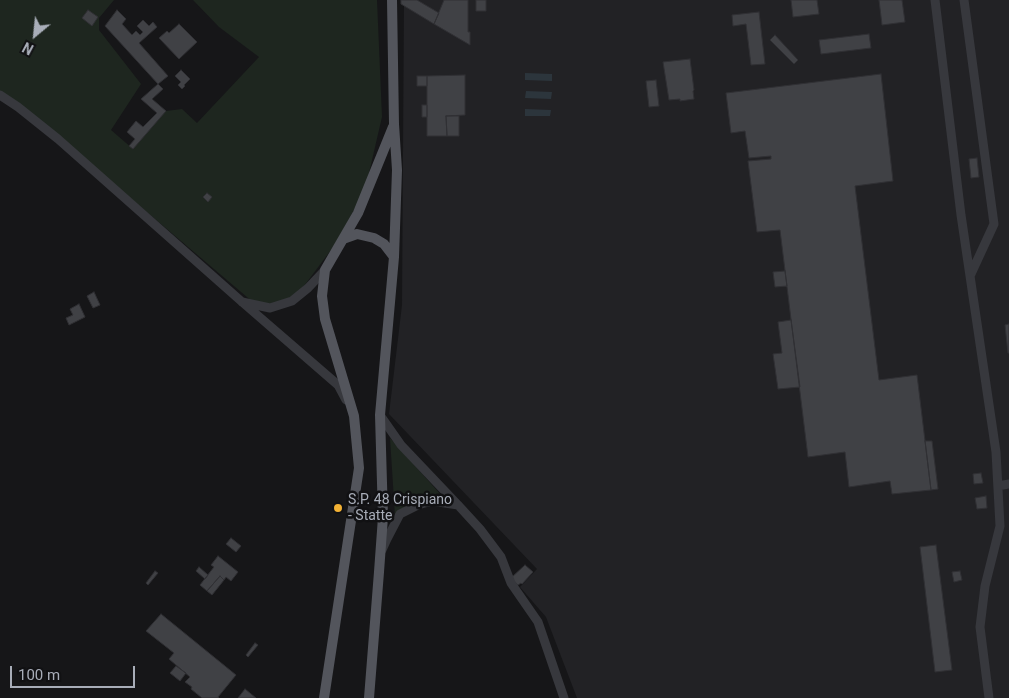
<!DOCTYPE html>
<style>
body{margin:0}
#map{position:relative;width:1009px;height:698px;overflow:hidden;background:#161618;font-family:Roboto,sans-serif}
canvas{display:block}
.north{position:absolute;left:10px;top:10px;width:50px;height:50px;-webkit-text-stroke:4px #111113;paint-order:stroke;rotate:208deg;font-size:14px;font-weight:700;line-height:20px;text-align:center;color:#a8adb8}
.north::after{content:'';display:block;margin:auto;width:18px;height:22px;background:#a8adb8;clip-path:polygon(50% 0,100% 100%,50% 72%,0 100%)}
.scale{position:absolute;left:10px;top:666px;width:125px;height:22px;box-sizing:border-box;border:2px solid #a8adb8;border-top:0;padding-left:6px;font-size:15px;line-height:18px;white-space:nowrap;color:#a8adb8;-webkit-text-stroke:4px #111113;paint-order:stroke}
</style>
<div id="map">
<canvas width="1009" height="698"></canvas>
<div class="north">N</div>
<div class="scale">100 m</div>
</div>
<script>
const ctx = document.querySelector('canvas').getContext('2d');
ctx.lineJoin = 'round';
function paint(path, color) { ctx.fillStyle = color; ctx.fill(path, 'evenodd'); }
const shape = rows => new Path2D(rows.map(r => 'M' + r).join(''));
function strokePath(path, color, width, dash) { ctx.strokeStyle = color; ctx.lineWidth = width; ctx.lineCap = dash ? 'butt' : 'round'; ctx.setLineDash(dash || []); ctx.stroke(path); }
function drawText(font, color, halo, rows, align = 'center') {
  ctx.font = font + ' Roboto,sans-serif'; ctx.lineWidth = 5; ctx.setLineDash([]); ctx.textBaseline = 'middle'; ctx.strokeStyle = halo; ctx.fillStyle = color; for (const [text, x, y, turn = 0] of rows) {
    ctx.save(); ctx.translate(x, y); ctx.rotate((+turn || 0) * Math.PI / 180); ctx.textAlign = isNaN(turn) ? turn : align; if (halo) ctx.strokeText(text, 0, 0); ctx.fillText(text, 0, 0); ctx.restore();
  }
}
const built = shape([
 [404,0,1009,0,1009,698,577,698,546,617,520,587,537,569,389,414,402,305]
]);
const green = shape([
 [0,0,114,0,99,18,99,30,141,84,111,130,133,149,166,111,182,109,197,123,259,57,219,27,193,0,377,0,382,117,365,190,334,246,298,294,279,304,254,303,22,106,0,92],
 [390,438,442,496,435,498,424,497,403,508,395,516]
]);
const water = shape([
 [525,73,552,74,552,81,525,80],
 [526,91,552,92,551,99,525,98],
 [525,109,551,110,550,116,525,116]
]);
const building = shape([
 [401,0,417,0,439,13,434,24,401,4,401,0],
 [444,0,468,0,468,32,470,32,470,45,434,24,444,0],
 [476,0,486,0,486,11,476,11,476,0],
 [791,0,817,0,819,14,793,17,791,0],
 [879,0,902,0,905,22,882,25,879,0],
 [88,10,98,17,92,26,82,18,88,10],
 [117,10,126,19,122,24,132,35,136,31,140,35,143,32,137,26,143,20,149,26,153,22,157,27,139,43,168,76,158,84,163,89,152,99,166,111,133,149,129,146,135,139,127,132,136,121,143,127,157,113,141,99,158,84,105,26,117,10],
 [759,12,765,64,751,65,746,24,733,26,732,15,759,12],
 [179,24,197,42,179,59,159,38,167,31,169,33,179,24],
 [869,34,871,48,821,54,819,40,869,34],
 [775,35,798,60,794,64,770,40,775,35],
 [690,59,694,90,693,91,694,99,680,101,680,99,669,100,663,62,690,59],
 [181,70,190,79,184,85,185,86,182,89,178,85,181,82,175,76,181,70],
 [881,74,893,181,855,186,879,380,917,375,931,490,892,494,890,481,849,487,845,452,808,457,780,230,757,232,748,161,771,159,771,156,749,158,745,131,731,133,726,93,881,74],
 [465,75,465,115,446,116,447,136,427,136,427,76,465,75],
 [417,76,427,76,427,86,417,86,417,76],
 [656,80,659,106,649,107,646,81,656,80],
 [422,105,427,105,427,117,422,117,422,105],
 [446,116,459,116,459,136,447,136,446,116],
 [977,158,979,177,971,178,969,159,977,158],
 [207,193,212,197,208,202,203,197,207,193],
 [785,271,787,286,775,287,773,272,785,271],
 [94,292,100,305,93,308,87,296,94,292],
 [79,304,85,317,69,325,66,318,73,315,70,309,79,304],
 [791,320,800,387,778,389,773,354,782,353,778,322,791,320],
 [1009,324,1009,353,1008,353,1005,325,1009,324],
 [925,441,932,441,938,489,931,490,925,441],
 [981,473,983,483,974,484,973,474,981,473],
 [986,496,987,508,977,509,975,498,986,496],
 [231,538,241,546,236,552,226,544,231,538],
 [936,545,952,670,935,672,920,547,936,545],
 [218,556,238,572,231,581,226,577,224,580,220,576,207,591,200,585,214,567,211,565,218,556],
 [525,565,533,572,522,584,521,583,518,585,511,578,525,565],
 [199,567,208,575,205,579,196,571,199,567],
 [155,571,158,573,148,585,146,583,155,571],
 [960,571,962,580,954,582,952,572,960,571],
 [220,576,224,580,212,595,207,591,220,576],
 [161,614,236,675,218,697,219,698,202,698,191,689,192,687,185,682,190,677,169,659,174,653,146,631,161,614],
 [255,643,258,645,248,657,246,655,255,643],
 [176,666,186,673,180,681,170,673,176,666],
 [245,689,256,698,238,698,245,689]
]);
const minor = shape([
 [935,0,961,215,996,452,1000,526,985,586,980,627,989,698],
 [964,0,994,224,970,276],
 [0,95,18,107,58,139,241,301,338,385,346,400],
 [242,302,270,308,292,301,308,288,325,270],
 [380,415,401,445,458,505,432,501,418,505,400,514,387,539,382,550],
 [998,486,1009,484],
 [458,505,480,529,501,557,511,583,538,622,564,698]
]);
const major = shape([
 [343,239,357,234,374,238,384,244,394,257],
 [324,698,359,468,354,416,325,319,322,296,325,270,358,213,393,127],
 [369,698,379,572,383,517,380,415,394,257,397,170,394,124,392,0]
]);
const markers = [
 [338,508,5,"#f2b134"]
];
const poiNames = [
 ["S.P. 48 Crispiano",348,500],
 ["- Statte",348,516]
];
paint(built, '#222225');
paint(green, '#1e261f');
paint(water, '#2c353c');
paint(building, '#404145');
strokePath(building, '#303034', 1);
strokePath(minor, '#37383d', 9);
strokePath(major, '#53555c', 10);
for (const [x, y, r, color] of markers) { const dot = new Path2D(); dot.arc(x, y, r, 0, 2 * Math.PI); ctx.fillStyle = color; ctx.fill(dot); strokePath(dot, '#111113', 2); }
drawText('14px', '#a8adb8', '#111113', poiNames, 'left');
</script>
